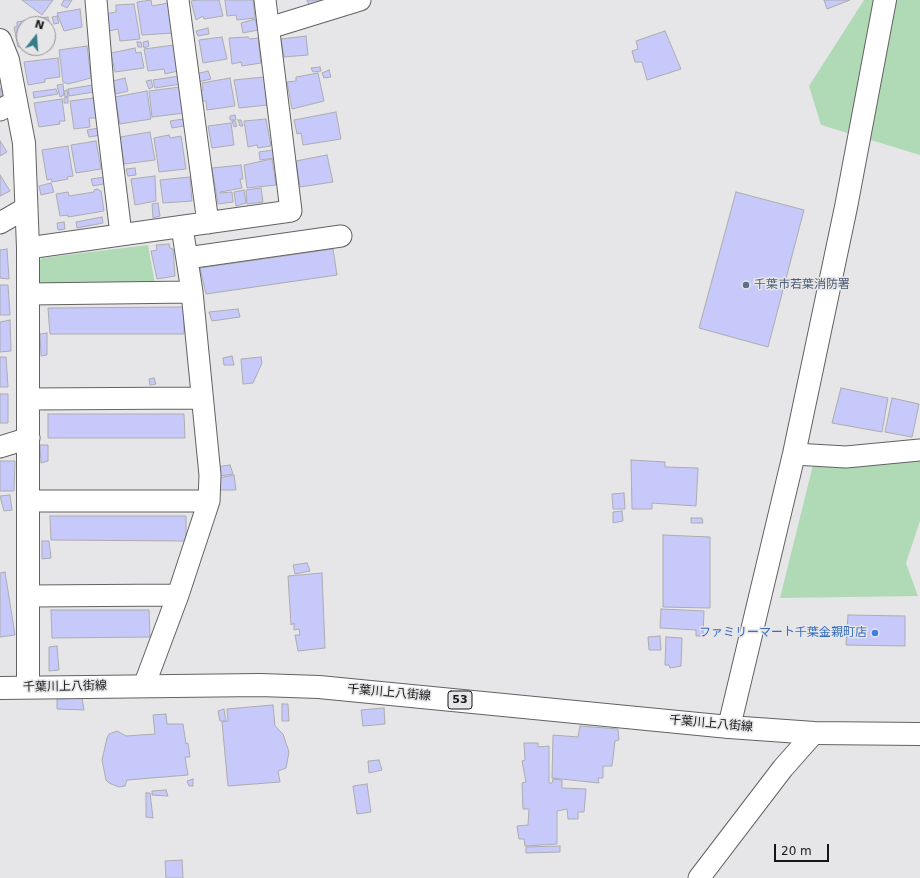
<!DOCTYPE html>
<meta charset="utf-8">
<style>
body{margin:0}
#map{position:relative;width:920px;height:878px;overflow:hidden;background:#e6e6e8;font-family:"DejaVu Sans",sans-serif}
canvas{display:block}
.north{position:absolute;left:16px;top:16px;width:40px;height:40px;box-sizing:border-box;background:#e6e6e8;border:1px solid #939395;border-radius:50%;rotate:17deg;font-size:11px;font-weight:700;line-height:16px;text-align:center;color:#171718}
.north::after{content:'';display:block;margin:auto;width:14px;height:18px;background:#377d88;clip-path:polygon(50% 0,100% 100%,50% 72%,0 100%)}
.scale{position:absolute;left:774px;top:844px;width:55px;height:18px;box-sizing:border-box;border:2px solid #171718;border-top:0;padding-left:5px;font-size:12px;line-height:14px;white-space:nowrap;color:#171718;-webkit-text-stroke:3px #e6e6e8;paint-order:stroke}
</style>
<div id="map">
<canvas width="920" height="878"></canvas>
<div class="north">N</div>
<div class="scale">20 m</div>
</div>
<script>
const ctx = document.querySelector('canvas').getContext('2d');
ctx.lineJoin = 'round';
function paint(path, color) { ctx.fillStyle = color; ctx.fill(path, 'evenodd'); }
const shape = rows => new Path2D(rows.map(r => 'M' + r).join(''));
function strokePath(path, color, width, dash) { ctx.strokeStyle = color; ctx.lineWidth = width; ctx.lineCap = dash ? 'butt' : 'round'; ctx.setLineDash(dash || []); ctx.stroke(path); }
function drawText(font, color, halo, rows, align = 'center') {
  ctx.font = font + ' "DejaVu Sans","Noto Sans JP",sans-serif'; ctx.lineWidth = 3; ctx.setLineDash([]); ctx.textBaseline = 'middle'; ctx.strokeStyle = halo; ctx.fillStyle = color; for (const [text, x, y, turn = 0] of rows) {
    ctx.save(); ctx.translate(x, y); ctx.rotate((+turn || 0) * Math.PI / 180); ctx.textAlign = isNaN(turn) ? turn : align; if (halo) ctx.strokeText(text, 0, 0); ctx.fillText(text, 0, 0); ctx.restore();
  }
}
const green = shape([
 [864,0,920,0,920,155,821,125,809,86],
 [148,245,156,289,38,284,38,262,42,258],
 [920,457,920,521,906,563,918,596,780,598,813,465]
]);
const building = shape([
 [22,0,53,0,42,15,22,0],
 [64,0,72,0,67,8,61,5,64,0],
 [151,0,152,6,168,3,173,33,142,35,137,2,151,0],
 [197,0,219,0,223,16,204,19,203,16,196,20,191,1,197,0],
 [225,0,253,0,255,18,237,20,236,15,227,16,225,0],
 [307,0,324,0,324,1,309,5,307,0],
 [824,0,850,0,827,9,824,0],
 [134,4,140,39,120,41,118,29,109,31,105,14,116,12,116,5,134,4],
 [80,9,82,27,64,31,57,13,80,9],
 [57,16,59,23,54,24,52,17,57,16],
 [48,17,53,41,48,42,48,24,24,24,24,46,18,47,14,27,17,27,17,22,48,17],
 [255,19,258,30,243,33,241,23,255,19],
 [208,28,209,34,198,36,196,31,208,28],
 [665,31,681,69,647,80,642,62,635,62,632,51,638,49,636,41,665,31],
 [306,36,308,55,284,57,281,39,306,36],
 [222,37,227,59,203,63,199,40,222,37],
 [248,37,250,39,258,38,261,63,242,66,241,62,232,64,229,38,248,37],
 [148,41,149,46,144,48,143,42,148,41],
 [137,42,141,42,142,47,138,47,137,42],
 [174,45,178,71,165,74,164,69,148,71,144,49,174,45],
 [87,46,91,78,68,84,63,82,59,50,87,46],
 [135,48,136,53,141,52,144,68,115,72,111,53,135,48],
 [58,58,60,77,45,79,45,82,28,85,24,62,58,58],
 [320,67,321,71,313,72,311,68,320,67],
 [329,70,331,77,324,78,322,73,329,70],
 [208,71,211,79,198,82,196,74,208,71],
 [318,73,324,101,292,109,287,82,296,81,296,77,318,73],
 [179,76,181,84,155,88,153,80,179,76],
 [264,77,267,105,239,108,234,80,264,77],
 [125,78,128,91,116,94,113,81,125,78],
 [230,78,235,106,207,110,206,101,203,101,201,91,203,90,202,83,230,78],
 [151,80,153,87,149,89,146,81,151,80],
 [63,84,64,95,60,97,57,85,63,84],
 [93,85,94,92,69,96,68,89,93,85],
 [180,87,185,113,152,117,149,91,180,87],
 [0,88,4,95,0,98,0,88],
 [56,89,58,94,34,98,33,92,56,89],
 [67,90,68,96,65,97,64,91,67,90],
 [147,91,151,119,120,124,115,97,147,91],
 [68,97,68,103,64,103,64,98,68,97],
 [93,98,97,118,89,118,90,127,74,129,70,101,93,98],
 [62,99,65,121,59,121,60,124,39,127,34,103,62,99],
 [336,112,341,139,303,145,301,133,297,134,294,120,336,112],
 [235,115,236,120,230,120,230,116,235,115],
 [183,119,184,126,172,128,170,121,183,119],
 [266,119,271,146,258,148,257,145,248,147,244,121,266,119],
 [238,120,241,120,243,126,240,126,238,120],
 [232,121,235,121,237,126,234,127,232,121],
 [231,123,234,145,212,148,208,126,231,123],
 [99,128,101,135,89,137,87,130,99,128],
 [150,132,155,160,124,164,120,137,150,132],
 [169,135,170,138,181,136,186,169,159,172,154,138,169,135],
 [0,141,7,152,0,156,0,141],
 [96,141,101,169,76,173,71,145,96,141],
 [68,146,73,176,67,177,68,179,52,182,51,179,47,180,42,150,68,146],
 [273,150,275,158,260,160,259,152,273,150],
 [327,155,333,182,300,187,296,161,327,155],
 [272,159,276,185,247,188,244,165,272,159],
 [241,165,243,179,240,179,242,188,220,192,220,193,232,192,233,202,218,204,212,168,241,165],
 [135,168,136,175,128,176,126,169,135,168],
 [0,175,10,191,0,196,0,175],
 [155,176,156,201,135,205,131,179,155,176],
 [105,177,108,183,93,186,91,179,105,177],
 [190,177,192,201,163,203,160,180,190,177],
 [51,183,54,192,41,195,39,186,51,183],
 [261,188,263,202,247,204,246,190,261,188],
 [97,189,101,191,104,211,68,217,68,215,60,216,56,194,68,192,69,196,94,192,94,190,97,189],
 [244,190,246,203,236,206,234,192,244,190],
 [736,192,804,210,768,347,699,328,736,192],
 [158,203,160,216,153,218,152,204,158,203],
 [102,217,103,223,77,228,76,222,102,217],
 [64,222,65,229,58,230,57,223,64,222],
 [169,244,170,248,173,249,175,276,157,279,151,251,157,250,156,245,169,244],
 [7,249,9,279,0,278,0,250,7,249],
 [333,249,337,275,206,294,200,268,333,249],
 [0,285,8,285,10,315,0,315,0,285],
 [184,307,184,334,50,334,48,308,184,307],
 [238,309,240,317,212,321,209,312,238,309],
 [10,320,11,351,0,352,0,322,10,320],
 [47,333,47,355,41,356,40,334,47,333],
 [232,356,234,365,224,365,223,358,232,356],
 [0,357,6,357,8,387,0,387,0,357],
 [261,357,262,363,253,383,243,384,241,359,261,357],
 [154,378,156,384,150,385,149,379,154,378],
 [841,388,888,398,882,432,832,423,841,388],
 [0,394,8,394,8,423,0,423,0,394],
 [892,398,919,404,912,437,885,432,892,398],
 [48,414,184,414,185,438,48,438,48,414],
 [40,445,48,445,48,461,41,463,40,445],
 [631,460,665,462,665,467,698,468,696,506,652,503,652,509,632,509,631,460],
 [0,461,15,461,14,491,0,491,0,461],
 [230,465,233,474,219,476,216,467,230,465],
 [234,475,236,490,220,490,218,478,234,475],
 [624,493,625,509,613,509,612,494,624,493],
 [10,495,12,510,4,511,0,496,10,495],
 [622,511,623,521,613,523,613,512,622,511],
 [50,516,186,516,186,541,51,540,50,516],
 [691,518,702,518,703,523,691,523,691,518],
 [663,535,710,537,710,608,663,607,663,535],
 [42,541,49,541,51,558,42,559,42,541],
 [307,563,310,571,295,574,293,565,307,563],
 [5,572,15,635,0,637,0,573,5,572],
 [322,573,325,648,298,651,295,635,300,635,299,629,294,630,294,623,291,625,288,576,322,573],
 [661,609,704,611,703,636,696,636,696,630,660,628,661,609],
 [51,610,149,610,150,637,52,638,51,610],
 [848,615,905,616,905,646,846,645,848,615],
 [660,636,661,650,649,650,648,637,660,636],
 [666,637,682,638,681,666,670,668,669,665,665,665,666,637],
 [57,646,59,670,49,671,49,647,57,646],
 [82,698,84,710,57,709,57,699,82,698],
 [282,704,288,704,289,721,282,721,282,704],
 [273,705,275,726,283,734,289,752,286,768,278,771,280,782,228,786,222,722,228,721,227,709,273,705],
 [384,708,385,724,363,726,361,710,384,708],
 [224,709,226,721,220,721,218,711,224,709],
 [166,714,167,724,183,724,186,744,188,743,190,757,185,757,188,775,127,780,125,786,119,787,109,783,106,780,102,760,107,738,109,734,117,731,126,736,155,734,153,715,166,714],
 [580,726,618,729,619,740,615,741,612,766,603,766,603,778,598,778,599,783,552,778,553,735,578,737,580,726],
 [524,743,538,743,538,747,549,746,549,783,552,783,553,779,562,780,562,788,586,789,584,812,578,812,578,819,568,819,567,809,557,811,557,844,525,846,524,839,519,839,517,826,528,825,529,809,523,809,522,783,526,782,522,761,525,760,524,743],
 [379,760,382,770,369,773,368,761,379,760],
 [193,779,193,786,189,786,187,781,193,779],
 [367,784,371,812,357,814,353,786,367,784],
 [166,790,168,796,152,795,152,791,166,790],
 [146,793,150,793,153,818,146,817,146,793],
 [560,846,560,852,526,853,526,847,560,846],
 [182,860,183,878,166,878,165,861,182,860]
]);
const minor = shape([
 [96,0,103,86,121,234],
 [178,0,208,223],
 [269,28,360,0],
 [0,110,16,101],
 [0,223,26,208],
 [28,248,291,211,265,0],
 [187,258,341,236],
 [28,294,192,292],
 [28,399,201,398],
 [0,447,29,438],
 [794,454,846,457,920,450],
 [28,501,209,501],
 [29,596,178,595],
 [144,686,178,595,209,501,210,475,192,292,182,227],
 [699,878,783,768,814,733]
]);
const tertiary = shape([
 [0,40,8,60,24,143,28,248,28,687],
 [729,727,794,454,846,207,885,0]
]);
const primary = shape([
 [0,688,260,685,319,687,729,727,814,733,920,734]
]);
const markers = [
 [746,285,4,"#5c6f8a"],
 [875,633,4,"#3f7fe0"]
];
const shields = [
 [460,700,24]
];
const shieldNames = [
 ["53",460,700]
];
const serviceNames = [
 ["千葉市若葉消防署",754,285]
];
const shopNames = [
 ["ファミリーマート千葉金親町店",867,633]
];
const streetNames = [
 ["千葉川上八街線",65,687,-1],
 ["千葉川上八街線",389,693,5],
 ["千葉川上八街線",711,724,5]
];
paint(green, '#b0dab6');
paint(building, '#c7c9fa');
strokePath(building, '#acacae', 1);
strokePath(minor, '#626263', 23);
strokePath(tertiary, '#626263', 24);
strokePath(primary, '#626263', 24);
strokePath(minor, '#fff', 21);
strokePath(tertiary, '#fff', 22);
strokePath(primary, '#fff', 22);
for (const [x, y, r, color] of markers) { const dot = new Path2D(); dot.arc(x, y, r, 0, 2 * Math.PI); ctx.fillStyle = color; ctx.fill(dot); strokePath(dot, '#e6e6e8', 1.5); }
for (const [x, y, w] of shields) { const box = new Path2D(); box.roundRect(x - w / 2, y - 9, w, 18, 3); ctx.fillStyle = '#e6e6e8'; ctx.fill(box); strokePath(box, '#171718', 1); }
drawText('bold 11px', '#171718', null, shieldNames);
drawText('12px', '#4e5e75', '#e6e6e8', serviceNames, 'left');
drawText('12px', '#366cbe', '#e6e6e8', shopNames, 'right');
drawText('12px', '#171718', '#e6e6e8', streetNames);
</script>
